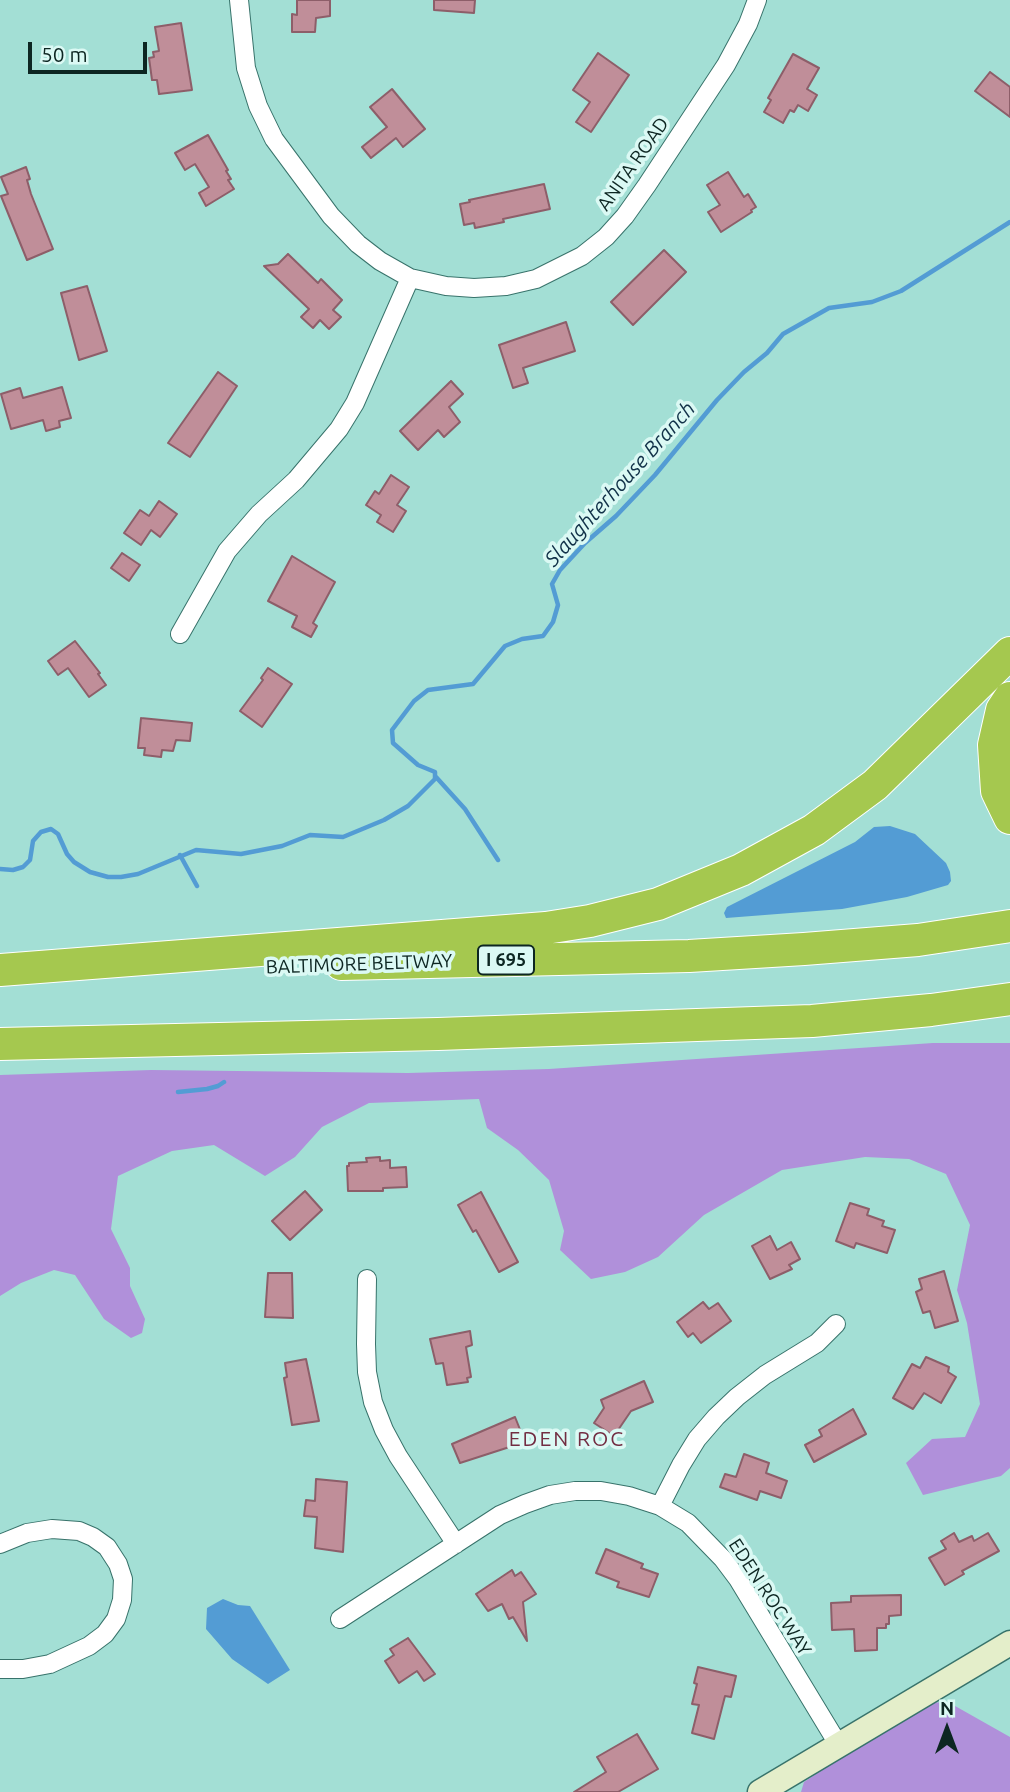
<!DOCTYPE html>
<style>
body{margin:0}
#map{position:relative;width:1010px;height:1792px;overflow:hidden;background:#a3dfd5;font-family:Ubuntu,sans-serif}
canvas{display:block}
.north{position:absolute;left:912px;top:1694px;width:70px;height:70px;-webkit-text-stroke:5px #dbf9f4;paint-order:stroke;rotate:0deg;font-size:19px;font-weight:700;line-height:28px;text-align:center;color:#0d2622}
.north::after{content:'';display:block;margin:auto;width:24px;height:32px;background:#0d2622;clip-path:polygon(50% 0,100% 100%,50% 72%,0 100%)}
.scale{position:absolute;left:28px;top:42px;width:119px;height:32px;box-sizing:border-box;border:4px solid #0d2622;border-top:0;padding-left:9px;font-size:21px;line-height:24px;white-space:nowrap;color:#0d2622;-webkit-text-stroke:5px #dbf9f4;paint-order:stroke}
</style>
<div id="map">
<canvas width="1010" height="1792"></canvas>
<div class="north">N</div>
<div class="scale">50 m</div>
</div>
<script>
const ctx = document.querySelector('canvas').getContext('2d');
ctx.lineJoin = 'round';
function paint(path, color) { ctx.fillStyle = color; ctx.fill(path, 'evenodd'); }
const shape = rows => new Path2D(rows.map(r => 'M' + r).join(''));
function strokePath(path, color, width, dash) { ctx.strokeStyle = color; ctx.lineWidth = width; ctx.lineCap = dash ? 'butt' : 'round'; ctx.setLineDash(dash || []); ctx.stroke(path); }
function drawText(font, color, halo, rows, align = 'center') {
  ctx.font = font + ' Ubuntu,sans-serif'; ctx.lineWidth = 7; ctx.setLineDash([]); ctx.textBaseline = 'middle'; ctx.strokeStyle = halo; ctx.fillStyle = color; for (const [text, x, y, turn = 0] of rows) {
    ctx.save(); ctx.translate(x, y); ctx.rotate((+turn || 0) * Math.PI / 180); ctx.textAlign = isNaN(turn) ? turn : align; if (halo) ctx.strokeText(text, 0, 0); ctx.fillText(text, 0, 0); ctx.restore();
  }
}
const green = shape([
 [933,1043,1010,1043,1010,1468,1001,1476,923,1495,906,1463,932,1439,965,1437,980,1404,967,1323,957,1290,970,1225,946,1174,909,1159,865,1157,782,1170,704,1215,658,1257,625,1272,591,1279,560,1250,564,1231,549,1180,518,1150,487,1128,479,1099,369,1103,322,1127,295,1157,265,1176,214,1145,172,1151,118,1176,111,1229,130,1268,130,1286,145,1319,142,1333,131,1338,104,1319,75,1275,54,1270,21,1283,0,1296,0,1075,151,1070,408,1073,549,1069],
 [948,1702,1010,1737,1010,1792,801,1792,804,1782,924,1703]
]);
const water = shape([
 [890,826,915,834,946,863,950,872,951,881,948,885,907,897,842,909,726,918,724,913,727,907,855,842,874,827],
 [223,1599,238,1605,250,1606,290,1670,268,1684,232,1659,206,1629,207,1608]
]);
const stream = shape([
 [436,777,465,809,498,860],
 [180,855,197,886],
 [0,869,13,870,23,867,30,860,33,841,41,832,51,829,58,834,67,854,74,862,90,872,108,877,121,877,138,874,196,850,241,854,282,846,310,835,343,837,384,820,408,806,435,779,435,772,418,765,393,743,392,730,414,701,428,690,473,684,505,646,522,639,543,636,553,622,558,605,552,584,560,570,585,543,616,516,655,475,717,400,744,372,767,353,783,334,829,308,872,302,901,291,1010,222],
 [178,1092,207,1089,218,1086,224,1082]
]);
const building = shape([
 [297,0,330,0,330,16,316,18,315,32,292,32,292,14,297,15,297,0],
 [434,0,475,0,474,13,434,10,434,0],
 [181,23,192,90,159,94,157,80,152,80,149,58,154,57,153,52,159,51,155,27,181,23],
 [598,53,629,75,591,132,576,122,590,102,573,90,598,53],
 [793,54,819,68,807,89,817,95,808,111,798,105,794,112,790,110,783,123,764,112,771,100,768,98,793,54],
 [990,72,1010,87,1010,117,975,91,990,72],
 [392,89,425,129,403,147,396,138,371,158,362,147,387,127,370,107,392,89],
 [208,135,228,170,226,171,231,179,228,180,234,189,206,206,199,193,209,187,195,164,185,170,175,153,208,135],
 [26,167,30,179,27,180,31,194,53,249,27,260,1,196,8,194,1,177,26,167],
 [728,172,744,197,748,194,756,207,751,210,752,212,721,232,708,212,720,205,707,185,728,172],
 [544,184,550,209,503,219,504,222,475,228,474,223,464,225,460,204,470,202,469,200,544,184],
 [664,250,686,272,633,325,611,302,664,250],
 [288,254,318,283,321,279,342,300,333,310,341,317,329,329,320,320,313,328,301,317,309,309,264,266,278,264,288,254],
 [87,286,107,351,79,360,61,293,87,286],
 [566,322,575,351,523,368,528,383,513,388,499,345,566,322],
 [218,372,237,386,190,457,168,443,218,372],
 [451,381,463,394,449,407,460,422,444,437,438,430,418,450,400,431,451,381],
 [62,387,71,418,59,421,60,427,46,431,43,420,11,429,1,394,20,388,23,398,62,387],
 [391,475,409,487,397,505,406,511,393,532,377,522,381,515,366,505,375,491,379,494,391,475],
 [159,501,177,514,160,537,151,530,141,545,124,533,140,510,149,516,159,501],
 [122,553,140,565,129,581,111,568,122,553],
 [292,556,335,582,313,623,317,626,311,637,292,627,297,616,268,601,292,556],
 [75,641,100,673,98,674,106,685,89,697,68,668,58,675,48,661,75,641],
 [268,668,292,684,262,727,240,711,263,680,261,678,268,668],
 [141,718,192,723,190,741,176,740,173,751,162,750,161,757,144,755,145,748,138,748,141,718],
 [380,1157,380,1161,390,1160,390,1168,406,1167,407,1187,383,1188,383,1191,348,1191,347,1166,349,1166,349,1163,367,1162,366,1158,380,1157],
 [305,1191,322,1210,290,1240,272,1221,305,1191],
 [481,1192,518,1262,499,1272,476,1230,473,1232,458,1205,481,1192],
 [850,1203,869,1209,867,1215,884,1221,882,1226,895,1230,887,1253,856,1243,854,1248,836,1241,850,1203],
 [770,1236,777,1250,791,1242,800,1259,789,1265,792,1269,770,1279,752,1246,770,1236],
 [944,1271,958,1321,935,1328,930,1311,923,1313,916,1292,922,1289,919,1279,944,1271],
 [268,1273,292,1273,293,1318,265,1317,268,1273],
 [703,1302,709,1309,718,1303,731,1321,701,1343,693,1333,688,1337,677,1322,703,1302],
 [470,1331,472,1345,466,1347,471,1377,467,1378,468,1382,447,1385,443,1363,436,1364,430,1339,470,1331],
 [926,1357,949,1367,948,1372,956,1377,941,1403,924,1393,913,1409,893,1398,912,1364,920,1368,926,1357],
 [306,1359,319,1421,292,1425,284,1378,287,1377,285,1363,306,1359],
 [644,1381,653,1402,631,1411,614,1436,594,1423,604,1408,601,1400,644,1381],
 [853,1409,866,1434,814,1462,805,1445,822,1436,819,1430,853,1409],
 [515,1417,525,1442,460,1463,452,1444,515,1417],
 [744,1454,769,1463,766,1473,787,1481,781,1498,760,1491,757,1500,720,1487,725,1474,736,1477,744,1454],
 [316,1479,347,1482,343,1552,315,1548,317,1517,304,1516,306,1500,315,1501,316,1479],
 [954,1533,959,1542,972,1536,974,1541,988,1533,999,1551,962,1571,964,1574,945,1585,929,1558,946,1549,941,1541,954,1533],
 [606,1549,643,1564,641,1568,658,1574,649,1597,617,1587,619,1582,596,1573,606,1549],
 [512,1570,515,1576,521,1572,536,1594,523,1602,527,1641,513,1617,509,1619,502,1604,488,1611,476,1594,512,1570],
 [901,1595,901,1615,889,1616,889,1624,886,1624,886,1628,877,1628,877,1650,855,1651,854,1629,832,1630,831,1603,851,1602,851,1596,901,1595],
 [408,1638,435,1674,424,1681,417,1671,399,1683,385,1661,394,1655,390,1649,408,1638],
 [698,1667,736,1676,731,1697,725,1696,714,1739,692,1733,699,1705,692,1704,697,1684,694,1683,698,1667],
 [637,1734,658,1769,618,1792,574,1792,606,1772,597,1757,637,1734]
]);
const street = shape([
 [239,0,246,68,258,106,274,139,331,216,358,244,380,261,410,278,446,286,474,288,506,286,536,279,582,256,606,237,625,216,647,185,726,65,748,24,757,0],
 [180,634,227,551,259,514,296,480,339,429,355,403,410,278],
 [367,1279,366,1344,367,1372,373,1402,384,1430,398,1456,456,1544],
 [660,1506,681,1465,697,1439,716,1417,737,1397,765,1375,817,1343,836,1324],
 [0,1544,27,1533,52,1529,79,1531,93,1537,107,1547,118,1564,123,1579,122,1600,116,1619,105,1634,89,1646,50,1664,23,1669,0,1669],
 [340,1619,500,1515,525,1504,550,1495,575,1491,601,1491,629,1496,660,1506,688,1523,723,1559,738,1579,838,1744]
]);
const secondary = shape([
 [760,1792,1010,1643]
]);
const highway = shape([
 [1010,698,1002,710,994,745,997,791,1010,818],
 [341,964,689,956,804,949,918,940,1010,926],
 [0,970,546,928,590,921,658,904,741,870,814,830,875,785,1010,653],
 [0,1044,438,1034,812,1021,931,1010,1010,999]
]);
const shields = [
 [506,960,56]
];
const shieldNames = [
 ["I 695",506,960]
];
const streetNames = [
 ["ANITA ROAD",633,164,-55],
 ["BALTIMORE BELTWAY",359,964,-2],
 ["EDEN ROC WAY",770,1597,57]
];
const waterNames = [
 ["Slaughterhouse Branch",620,484,-48]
];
const neighbourhoodNames = [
 ["EDEN ROC",567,1439]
];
paint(green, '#b090da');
paint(water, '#539cd4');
strokePath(stream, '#539cd4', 4.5);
paint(building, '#c08e99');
strokePath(building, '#8d5e69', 2);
strokePath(street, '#38736b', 20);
strokePath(secondary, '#38736b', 27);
strokePath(highway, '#fff', 34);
strokePath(street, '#fff', 18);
strokePath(secondary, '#e4eeca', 24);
strokePath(highway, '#a5c84f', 32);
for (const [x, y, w] of shields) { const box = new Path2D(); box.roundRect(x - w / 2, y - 14.5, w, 29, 5); ctx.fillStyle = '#dbf9f4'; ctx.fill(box); strokePath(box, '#0d2622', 2); }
drawText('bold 18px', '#0d2622', null, shieldNames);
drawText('19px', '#0d2622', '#dbf9f4', streetNames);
drawText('italic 21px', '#113148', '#dbf9f4', waterNames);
ctx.letterSpacing = '2px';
drawText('21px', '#722d42', '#dbf9f4', neighbourhoodNames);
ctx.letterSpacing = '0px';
</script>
